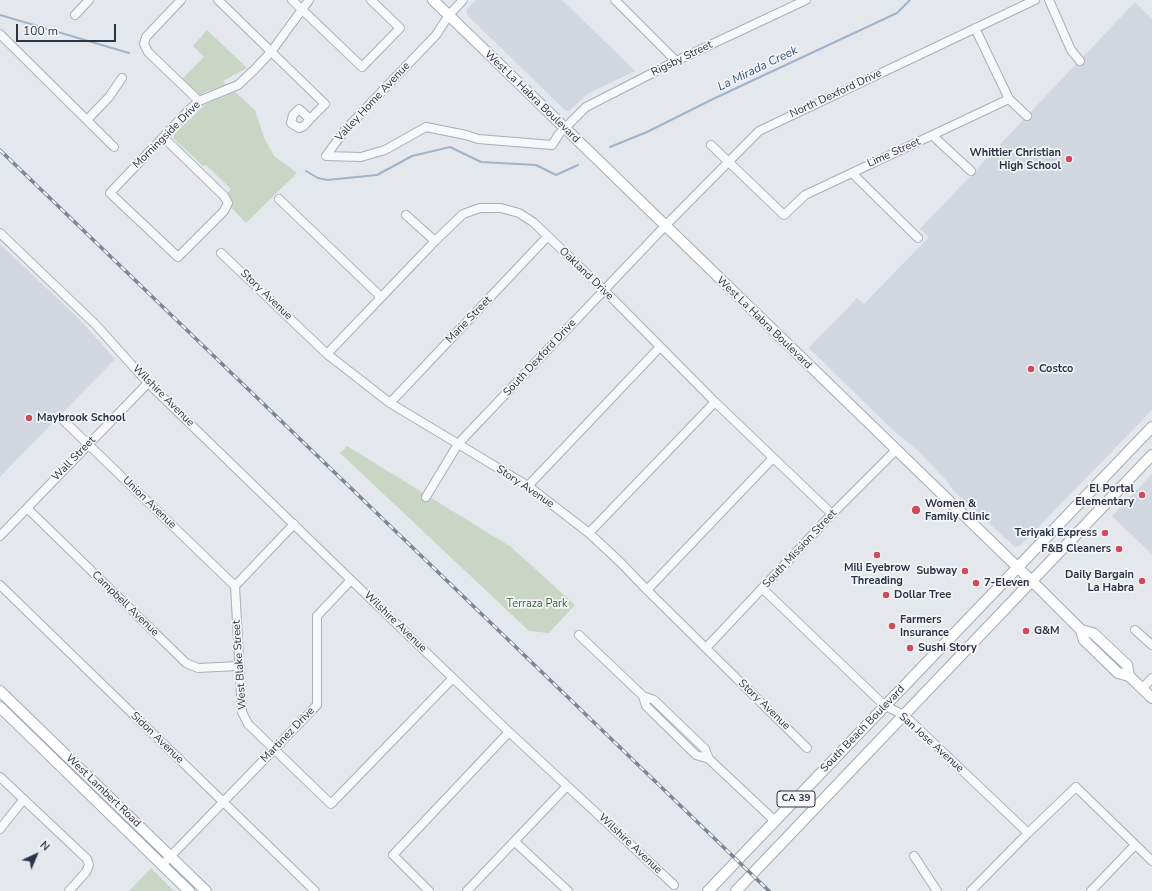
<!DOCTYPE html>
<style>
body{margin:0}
#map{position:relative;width:1152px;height:891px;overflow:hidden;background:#e4e7ec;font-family:"Nunito Sans",sans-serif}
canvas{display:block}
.north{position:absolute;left:16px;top:835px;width:40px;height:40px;-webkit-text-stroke:3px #f4f6f9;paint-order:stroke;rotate:44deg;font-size:11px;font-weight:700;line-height:16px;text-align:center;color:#2b3445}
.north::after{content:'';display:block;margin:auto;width:14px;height:18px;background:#2b3445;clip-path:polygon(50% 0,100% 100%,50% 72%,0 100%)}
.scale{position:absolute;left:16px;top:24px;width:100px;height:18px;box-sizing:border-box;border:2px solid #2b3445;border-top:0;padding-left:5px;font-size:12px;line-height:14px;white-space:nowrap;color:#2b3445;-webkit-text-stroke:3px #f4f6f9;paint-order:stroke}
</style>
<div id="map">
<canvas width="1152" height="891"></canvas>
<div class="north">N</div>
<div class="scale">100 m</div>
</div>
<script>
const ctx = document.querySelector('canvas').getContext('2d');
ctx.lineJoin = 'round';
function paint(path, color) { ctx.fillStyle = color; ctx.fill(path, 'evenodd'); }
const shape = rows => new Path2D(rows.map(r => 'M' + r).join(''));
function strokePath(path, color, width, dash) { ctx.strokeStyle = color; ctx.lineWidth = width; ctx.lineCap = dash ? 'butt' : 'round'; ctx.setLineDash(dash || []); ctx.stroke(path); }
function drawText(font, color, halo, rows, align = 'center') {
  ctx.font = font + ' "Nunito Sans",sans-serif'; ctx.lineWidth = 3.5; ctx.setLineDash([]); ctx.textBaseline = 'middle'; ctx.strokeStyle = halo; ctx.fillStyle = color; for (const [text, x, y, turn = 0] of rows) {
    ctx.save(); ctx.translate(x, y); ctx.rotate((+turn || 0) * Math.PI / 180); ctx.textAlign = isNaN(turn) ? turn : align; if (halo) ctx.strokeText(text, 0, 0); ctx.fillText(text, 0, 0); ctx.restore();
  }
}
const built = shape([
 [476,0,562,0,635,71,589,93,570,110,566,111,468,16,466,10],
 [1135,2,1152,19,1152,410,1021,545,1015,547,954,491,945,479,918,451,892,429,809,348,857,298,864,304,929,237,920,229],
 [0,244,80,320,115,359,0,477],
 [1152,474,1152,554,1112,516]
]);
const green = shape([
 [207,30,247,68,223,81,226,85,205,92,199,96,182,79,204,57,193,46],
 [235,92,255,110,264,137,274,156,297,173,246,223,230,206,228,193,231,189,206,165,203,166,173,138,176,132,206,104],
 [347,446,511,547,575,605,549,633,529,631,340,453],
 [151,868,174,891,129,891]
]);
const stream = shape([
 [0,15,129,53],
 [610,147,647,132,713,99,897,13,910,0],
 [306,171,318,178,327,180,377,175,412,156,450,147,481,162,536,165,556,175,578,165]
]);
const minor = shape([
 [181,0,146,37,144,44,148,52,199,101],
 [218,0,325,104,310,119,304,126,299,128,291,123,293,115,299,109,310,119],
 [292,0,362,67,400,28,371,0],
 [463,0,449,15,436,35,345,130,326,156,361,157,385,150,426,127,466,135,478,139,552,145,559,134,586,107,676,61,806,0],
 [615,0,676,61],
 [1049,0,1071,50,1080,61],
 [75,15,89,0],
 [975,28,1009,99,1027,116],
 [0,34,114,147],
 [87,120,109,97,122,78],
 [933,136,971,171],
 [163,137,224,196,228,203,224,211,178,257,110,193,188,111,199,101,238,85,254,70,271,52,309,0],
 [711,145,784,215,805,195,1009,99],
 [852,173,918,238],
 [279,199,380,296],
 [406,215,435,241],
 [0,233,96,325,148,383,351,580,509,732,674,885],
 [221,253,327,354,390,403,528,486,589,533,620,562,647,590,807,748],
 [327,354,435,241,463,214,480,208,501,208,519,213,533,222,604,290,715,402,832,514],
 [390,403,547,237],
 [63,420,235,586],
 [528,486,660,347],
 [426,497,458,444,665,226,759,131,1035,0],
 [27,508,186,663,198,668,238,666],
 [589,533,715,402],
 [0,536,148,383],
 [0,585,315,891],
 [235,586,242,712,248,724,331,804,453,678],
 [235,586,294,524],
 [763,589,885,706,904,715,1028,833],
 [647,590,773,458],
 [1135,630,1152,645],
 [579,635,643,696,654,700,705,749,709,759],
 [706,648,832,514,896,450],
 [1142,689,1152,678],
 [643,696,646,706,696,755,709,759,775,821],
 [0,777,87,859,89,865,86,872,69,891],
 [0,829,24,799],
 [515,842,568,891],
 [914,856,937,891],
 [166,861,317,705,317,616,351,580],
 [429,891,393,855,509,732],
 [467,891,567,786],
 [971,891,1028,833,1076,787,1152,861],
 [1091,891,1135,845]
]);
const major = shape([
 [433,0,1040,589,1081,630,1084,640,1118,673,1129,676,1152,698],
 [1081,630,1093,633,1127,665,1129,676],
 [0,691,206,891],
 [0,707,189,891],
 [708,891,1152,427],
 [736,891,1152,455]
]);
const rail = shape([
 [0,150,769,891]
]);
const markers = [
 [1069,159,4,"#d1495b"],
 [1031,369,4,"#d1495b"],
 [29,418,4,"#d1495b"],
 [1142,495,4,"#d1495b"],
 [916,510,5,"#d1495b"],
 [1105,533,4,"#d1495b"],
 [1119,549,4,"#d1495b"],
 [877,555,4,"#d1495b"],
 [965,571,4,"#d1495b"],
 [1142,581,4,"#d1495b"],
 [976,583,4,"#d1495b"],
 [886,595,4,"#d1495b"],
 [892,626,4,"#d1495b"],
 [1026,631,4,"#d1495b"],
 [910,648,4,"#d1495b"]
];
const shields = [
 [796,799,38]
];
const shieldNames = [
 ["CA 39",796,799]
];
const streetNames = [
 ["Rigsby Street",682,59,-26],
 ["North Dexford Drive",836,94,-25],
 ["West La Habra Boulevard",532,97,44],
 ["Valley Home Avenue",373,102,-47],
 ["Morningside Drive",167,135,-45],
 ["Lime Street",894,153,-24],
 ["Oakland Drive",586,274,44],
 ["Story Avenue",266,295,44],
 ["Marie Street",469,320,-46],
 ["West La Habra Boulevard",764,323,44],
 ["South Dexford Drive",540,358,-47],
 ["Wilshire Avenue",163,396,45],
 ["Wall Street",74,459,-46],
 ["Story Avenue",525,487,34],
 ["Union Avenue",149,503,44],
 ["South Mission Street",800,549,-47],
 ["Campbell Avenue",125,604,44],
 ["Wilshire Avenue",395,622,44],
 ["West Blake Street",240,665,-94],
 ["Story Avenue",764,705,44],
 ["South Beach Boulevard",863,729,-46],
 ["Martinez Drive",288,735,-46],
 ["Sidon Avenue",157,738,44],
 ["San Jose Avenue",931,743,42],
 ["West Lambert Road",103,791,44],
 ["Wilshire Avenue",630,844,43]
];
const poiNames = [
 ["Whittier Christian",1061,153,"right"],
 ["High School",1061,166,"right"],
 ["Costco",1039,369],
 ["Maybrook School",37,418],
 ["El Portal",1134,489,"right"],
 ["Elementary",1134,502,"right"],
 ["Women &",925,504],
 ["Family Clinic",925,517],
 ["Teriyaki Express",1097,533,"right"],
 ["F&B Cleaners",1111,549,"right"],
 ["Mili Eyebrow",877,568,"center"],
 ["Threading",877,581,"center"],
 ["Subway",957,571,"right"],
 ["Daily Bargain",1134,575,"right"],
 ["La Habra",1134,588,"right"],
 ["7-Eleven",984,583],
 ["Dollar Tree",894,595],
 ["Farmers",900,620],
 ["Insurance",900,633],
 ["G&M",1034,631],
 ["Sushi Story",918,648]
];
const parkNames = [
 ["Terraza Park",537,604]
];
const waterNames = [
 ["La Mirada Creek",758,69,-26]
];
paint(built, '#d2d6de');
paint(green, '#c9d6c5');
strokePath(stream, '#9fb4cc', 2);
strokePath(minor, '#a9aeb7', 10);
strokePath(major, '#a3abb8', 12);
strokePath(minor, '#f7f8fa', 8);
strokePath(major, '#fff', 10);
strokePath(rail, '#7d8696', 3.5);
strokePath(rail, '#f4f6f9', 2, [6]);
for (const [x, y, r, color] of markers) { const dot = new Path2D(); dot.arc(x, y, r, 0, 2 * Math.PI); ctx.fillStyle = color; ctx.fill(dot); strokePath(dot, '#f4f6f9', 1.5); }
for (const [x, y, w] of shields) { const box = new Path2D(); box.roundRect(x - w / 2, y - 8, w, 16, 3); ctx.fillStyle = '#f4f6f9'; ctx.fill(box); strokePath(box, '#2b3445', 1); }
drawText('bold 10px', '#2b3445', null, shieldNames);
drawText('11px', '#2b3445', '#f4f6f9', streetNames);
drawText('bold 11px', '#2b3445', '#f4f6f9', poiNames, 'left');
drawText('11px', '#3f6138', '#f4f6f9', parkNames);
drawText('italic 12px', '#34527a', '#f4f6f9', waterNames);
</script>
